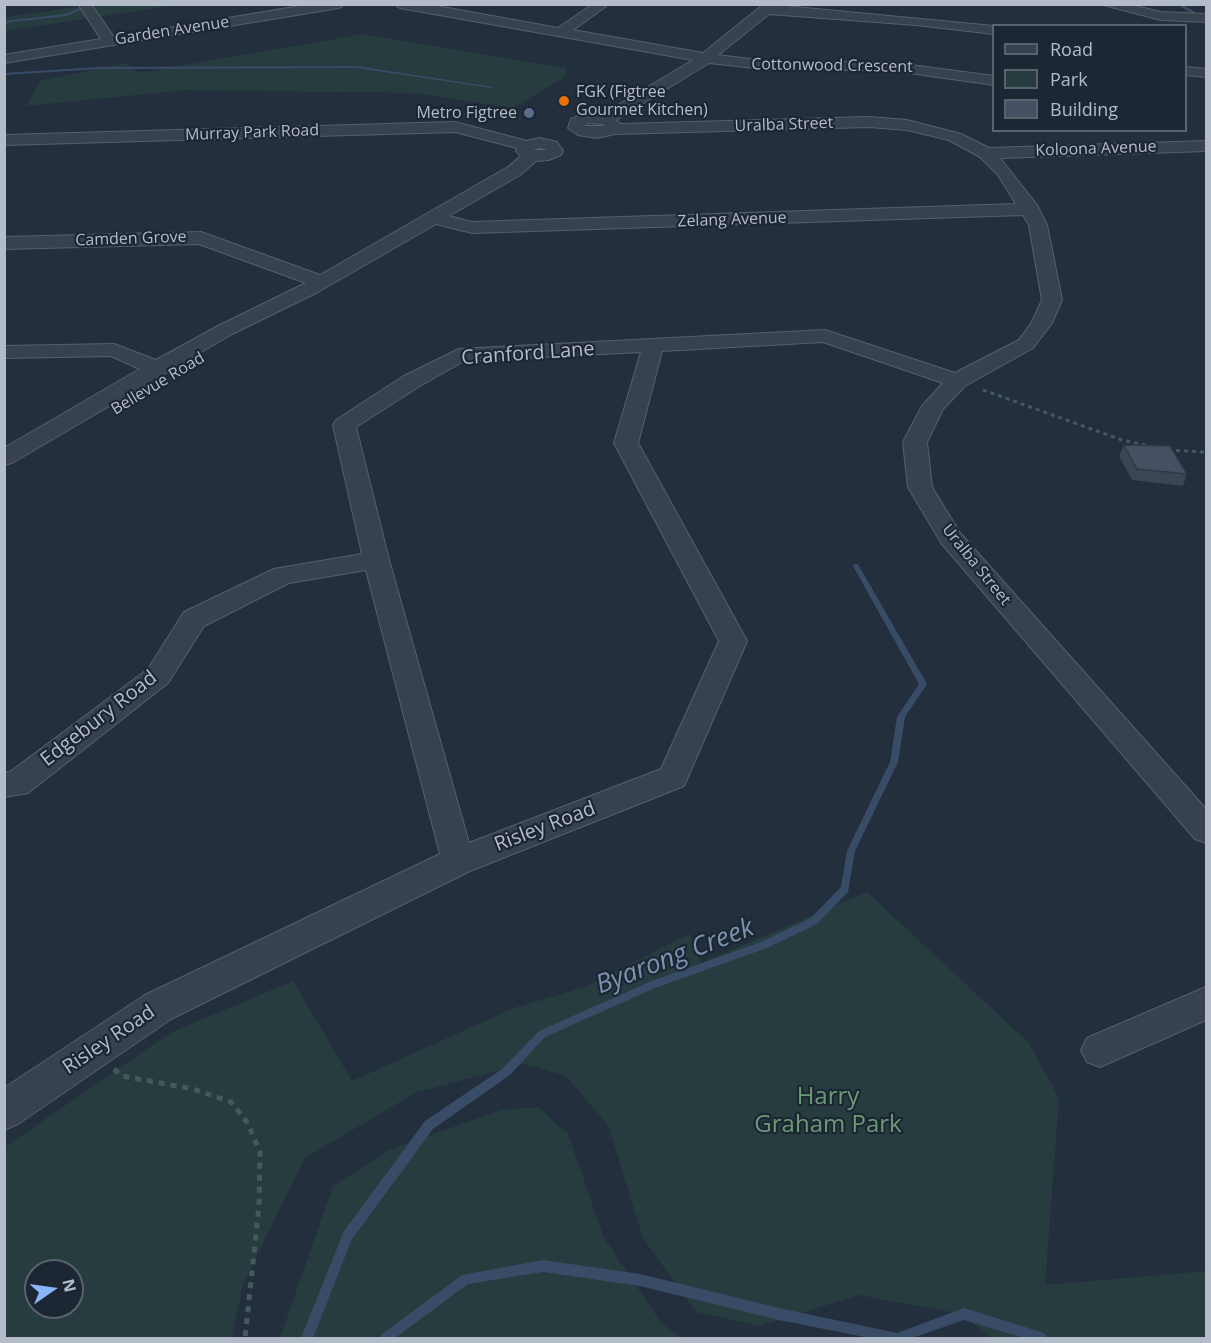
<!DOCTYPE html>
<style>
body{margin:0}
#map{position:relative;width:1211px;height:1343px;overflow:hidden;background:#242f3e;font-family:"Open Sans",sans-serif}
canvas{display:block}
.frame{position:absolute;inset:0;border:6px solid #b4bcc9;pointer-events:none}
.legend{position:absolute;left:992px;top:24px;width:195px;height:108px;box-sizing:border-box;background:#1d2633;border:2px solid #59626f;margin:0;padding:8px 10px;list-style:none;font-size:18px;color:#b4bcc9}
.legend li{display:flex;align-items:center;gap:12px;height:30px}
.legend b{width:30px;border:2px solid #59626f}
.north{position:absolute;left:24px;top:1259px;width:60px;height:60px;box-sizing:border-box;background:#1d2633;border:2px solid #59626f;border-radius:50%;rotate:77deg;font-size:16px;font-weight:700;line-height:24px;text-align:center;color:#b4bcc9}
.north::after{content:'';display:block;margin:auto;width:21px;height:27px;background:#8ab4f8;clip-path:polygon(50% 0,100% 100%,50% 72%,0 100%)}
</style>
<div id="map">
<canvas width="1211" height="1343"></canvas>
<div class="frame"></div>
<ul class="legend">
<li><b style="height:8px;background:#38414e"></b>Road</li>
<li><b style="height:16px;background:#263c3f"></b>Park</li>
<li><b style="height:16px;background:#455162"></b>Building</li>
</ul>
<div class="north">N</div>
</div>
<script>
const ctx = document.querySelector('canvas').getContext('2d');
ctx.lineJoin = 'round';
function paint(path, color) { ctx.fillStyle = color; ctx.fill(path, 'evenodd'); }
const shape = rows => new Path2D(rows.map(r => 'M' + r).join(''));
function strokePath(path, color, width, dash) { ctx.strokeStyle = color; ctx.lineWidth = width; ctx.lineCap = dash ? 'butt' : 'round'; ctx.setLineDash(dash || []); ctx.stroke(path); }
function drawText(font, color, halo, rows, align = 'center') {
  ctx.font = font + ' "Open Sans",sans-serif'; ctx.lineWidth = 4.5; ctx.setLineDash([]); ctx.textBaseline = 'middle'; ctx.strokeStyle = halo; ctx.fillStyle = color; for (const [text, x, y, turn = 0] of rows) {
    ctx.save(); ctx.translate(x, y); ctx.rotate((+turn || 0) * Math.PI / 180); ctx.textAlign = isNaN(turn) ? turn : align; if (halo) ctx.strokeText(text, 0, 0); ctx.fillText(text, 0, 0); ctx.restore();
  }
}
const green = shape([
 [97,4,176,5,5,31,5,17],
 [363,34,566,68,565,77,513,108,414,93,187,90,26,106,40,81,126,63,139,73],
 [867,892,1029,1043,1059,1098,1045,1285,1206,1271,1206,1338,992,1338,961,1314,859,1295,760,1326,696,1312,643,1238,608,1125,566,1076,525,1064,417,1092,305,1158,243,1284,232,1338,5,1338,5,1147,170,1033,293,981,352,1081,514,1008,585,987,689,934,701,963],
 [36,1271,72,1271,72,1307,36,1307],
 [538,1107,568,1134,604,1238,662,1324,683,1338,280,1338,333,1186,391,1149,501,1110]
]);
const stream = shape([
 [90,4,95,4,66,16,4,23,4,21,65,14,90,4],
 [1181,4,1195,12,1196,13,1193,14,1176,4,1181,4],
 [357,66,493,87,491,88,357,68,99,69,4,75,4,73,99,67,357,66],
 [854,564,858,564,859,566,927,684,905,717,898,762,855,851,848,892,817,924,767,948,655,988,545,1037,510,1075,433,1129,352,1239,313,1338,301,1338,344,1231,425,1121,502,1069,539,1031,649,982,761,942,811,918,841,887,847,851,890,762,897,717,919,684,853,566,854,564],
 [543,1260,640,1274,779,1308,897,1333,964,1308,1041,1332,1045,1334,1047,1338,1024,1338,964,1320,912,1338,870,1338,779,1320,640,1286,543,1272,468,1284,395,1338,380,1338,382,1334,462,1275,543,1260]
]);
const pathFar1 = shape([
 [983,390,1122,440,1149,446],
 [1168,450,1206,452]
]);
const path = shape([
 [114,1069,122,1076,193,1089,231,1102,247,1122,260,1152,259,1206,245,1338]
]);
const minor = shape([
 [78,4,91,4,114,37,312,4,345,4,339,8,4,63,4,55,101,39,78,4],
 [394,4,426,4,558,28,593,4,609,4,573,30,703,53,764,4,994,26,994,34,916,25,769,14,718,55,773,62,888,62,994,76,994,85,888,70,773,70,709,63,616,120,621,124,869,117,907,120,961,134,989,148,1206,141,1206,151,1000,158,1037,205,1047,225,1062,300,1052,323,1033,348,965,386,943,409,927,442,932,487,960,533,1206,809,1206,843,1195,839,942,544,908,487,903,442,922,406,943,383,823,342,662,351,638,443,747,641,684,786,470,871,171,1019,18,1124,4,1130,4,1088,145,995,440,854,366,570,289,583,204,626,168,683,28,793,4,797,4,773,10,772,148,669,184,612,274,569,362,554,333,425,336,420,404,376,459,349,825,330,955,373,1019,340,1032,322,1042,300,1029,225,1023,215,472,233,436,224,318,292,232,334,12,463,4,465,4,448,140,369,111,356,4,358,4,346,114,344,156,360,218,326,306,283,199,244,4,249,4,237,201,232,320,275,508,167,521,156,516,151,517,148,455,132,4,145,4,135,455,122,527,141,539,138,557,142,563,151,561,155,549,160,536,161,520,175,449,216,472,222,1016,204,998,175,980,157,949,140,907,130,869,127,615,134,597,138,578,135,568,128,571,119,586,113,603,114,693,60,400,8,394,4],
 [588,123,602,124,605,126,584,126,588,123],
 [539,148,545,149,546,150,533,150,539,148],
 [641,352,614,443,719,641,661,769,469,843,389,560,356,427,420,386,464,361,641,352],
 [1100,4,1127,4,1161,12,1206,14,1206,22,1161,20,1100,4],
 [1186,67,1206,69,1206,77,1186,75,1186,67],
 [1206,987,1206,1020,1100,1067,1087,1062,1081,1050,1087,1038,1206,987]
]);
const wall = shape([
 [1124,445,1187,474,1183,486,1132,480,1119,456]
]);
const building = shape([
 [1124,445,1170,446,1187,474,1137,469,1124,445]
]);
const markers = [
 [564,101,6,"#e8710a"],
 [529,113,6,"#5c6f8a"]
];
const farStreetnames = [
 ["Garden Avenue",172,31,-9],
 ["Cottonwood Crescent",832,66,1],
 ["Uralba Street",784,125,-2],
 ["Murray Park Road",252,133,-2],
 ["Koloona Avenue",1096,149,-2],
 ["Zelang Avenue",732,220,-2],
 ["Camden Grove",131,239,-2],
 ["Bellevue Road",158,384,-31],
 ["Uralba Street",976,565,51]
];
const farPoinames = [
 ["FGK (Figtree",576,92],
 ["Gourmet Kitchen)",576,110],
 ["Metro Figtree",517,113,"right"]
];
const streetNames = [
 ["Cranford Lane",528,354,-4],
 ["Edgebury Road",99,719,-38],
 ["Risley Road",545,827,-21],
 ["Risley Road",109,1040,-34]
];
const nearParknames = [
 ["Harry",828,1097],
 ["Graham Park",828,1125]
];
const nearWaternames = [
 ["Byarong Creek",675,957,-21]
];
paint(green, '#263c3f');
paint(stream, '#394c67');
strokePath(minor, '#565f6c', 2);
strokePath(pathFar1, '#44595c', 3, [4, 4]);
strokePath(path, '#44595c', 5, [6, 6]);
paint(minor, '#38414e');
paint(wall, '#3b4654');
paint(building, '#455162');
strokePath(building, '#303945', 1.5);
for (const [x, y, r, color] of markers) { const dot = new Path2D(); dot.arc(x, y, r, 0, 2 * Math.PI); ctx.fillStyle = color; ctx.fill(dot); strokePath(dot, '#1d2633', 2); }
drawText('16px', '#b4bcc9', '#1d2633', farStreetnames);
drawText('16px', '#b4bcc9', '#1d2633', farPoinames, 'left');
drawText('20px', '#b4bcc9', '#1d2633', streetNames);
drawText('24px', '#6b9a76', '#1d2633', nearParknames);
drawText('italic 26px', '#7c92b1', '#1d2633', nearWaternames);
</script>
